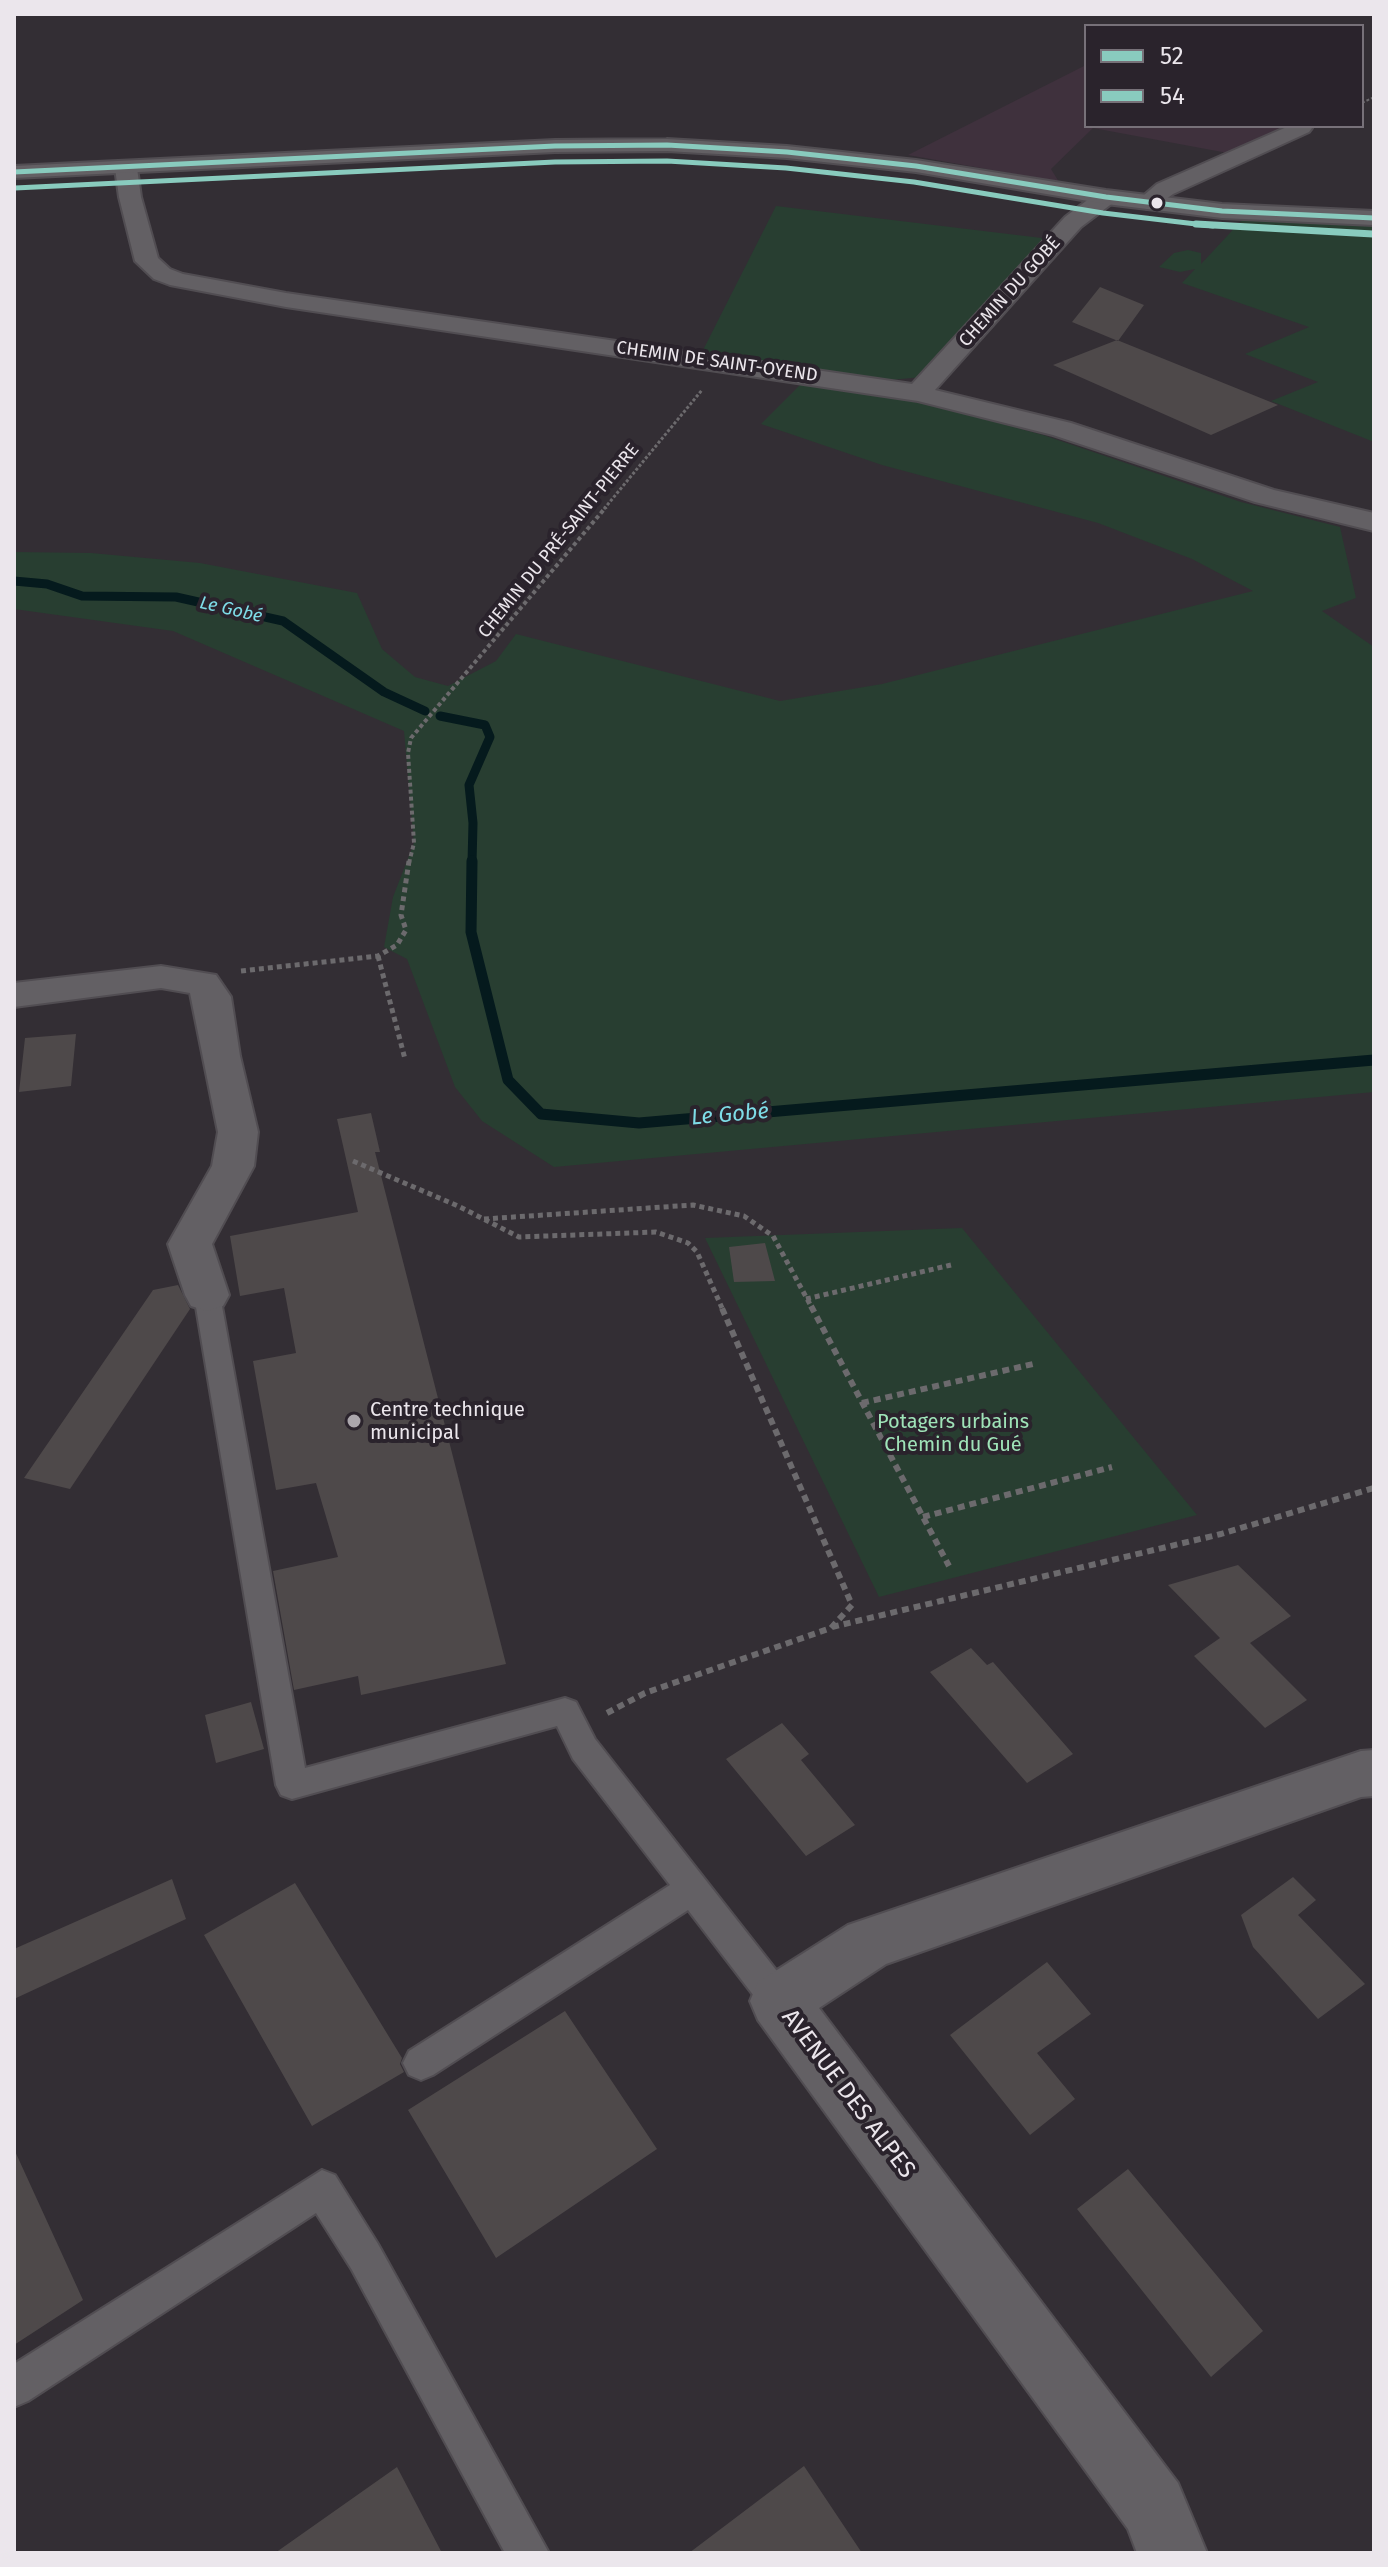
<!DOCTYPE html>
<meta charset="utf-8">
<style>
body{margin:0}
#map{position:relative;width:1388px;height:2567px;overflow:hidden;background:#332e34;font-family:"Fira Sans",sans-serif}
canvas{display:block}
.frame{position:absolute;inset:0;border:16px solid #ebe6ec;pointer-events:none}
.legend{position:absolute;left:1084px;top:24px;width:280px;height:104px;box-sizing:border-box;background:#2a232c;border:2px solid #777179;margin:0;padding:10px 14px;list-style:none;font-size:24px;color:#ebe6ec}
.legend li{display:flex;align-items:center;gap:16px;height:40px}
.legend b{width:40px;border:2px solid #777179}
</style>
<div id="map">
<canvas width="1388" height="2567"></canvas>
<div class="frame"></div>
<ul class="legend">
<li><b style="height:10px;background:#89cbbe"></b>52</li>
<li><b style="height:10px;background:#89cbbe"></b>54</li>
</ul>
</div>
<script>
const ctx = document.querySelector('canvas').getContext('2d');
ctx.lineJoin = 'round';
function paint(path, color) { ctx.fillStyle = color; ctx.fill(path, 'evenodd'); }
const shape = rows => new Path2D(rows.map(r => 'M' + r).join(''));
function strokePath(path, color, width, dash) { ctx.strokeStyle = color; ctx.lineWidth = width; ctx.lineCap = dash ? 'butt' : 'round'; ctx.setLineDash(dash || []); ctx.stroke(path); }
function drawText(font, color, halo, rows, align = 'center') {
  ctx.font = font + ' "Fira Sans",sans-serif'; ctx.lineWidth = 8; ctx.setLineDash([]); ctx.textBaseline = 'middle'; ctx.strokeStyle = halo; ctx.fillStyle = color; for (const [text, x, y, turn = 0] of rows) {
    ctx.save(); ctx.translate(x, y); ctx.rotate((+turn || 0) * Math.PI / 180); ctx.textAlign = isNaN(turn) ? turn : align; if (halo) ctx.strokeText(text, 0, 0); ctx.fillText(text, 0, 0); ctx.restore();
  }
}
const commercial = shape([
 [1086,65,1086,126,1297,126,1233,154,1093,128,1051,169,1059,182,908,155]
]);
const green = shape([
 [776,206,1050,239,922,377,880,381,700,356],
 [1243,219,1374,225,1374,442,1271,401,1318,382,1245,354,1309,327,1182,283,1195,269,1180,272,1159,267,1174,253,1188,250,1201,253,1201,264],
 [803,382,894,397,984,419,1043,435,1241,502,1340,527,1356,598,1322,611,1374,647,1374,1092,554,1167,482,1121,455,1087,407,959,384,947,393,897,414,843,404,731,173,631,14,609,14,552,91,553,200,563,357,593,382,649,415,677,448,686,496,661,516,634,780,701,882,684,1253,591,1192,559,1098,523,882,465,761,424],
 [962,1228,1197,1515,879,1597,705,1238]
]);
const streamFar1 = shape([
 [14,581,47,584,82,596,176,597,283,621,384,692,425,711],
 [440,716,485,725,490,737,469,785,473,823,472,863]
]);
const stream = shape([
 [472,861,471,932,508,1080,541,1114,639,1123,1374,1060]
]);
const building = shape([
 [1100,287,1144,305,1118,341,1072,322],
 [1117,340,1278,405,1211,435,1053,365],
 [76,1034,71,1086,19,1092,25,1038],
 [371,1113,380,1152,375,1152,506,1664,361,1695,358,1676,294,1690,273,1571,338,1557,316,1483,276,1490,253,1361,296,1353,284,1288,240,1296,230,1236,358,1212,337,1119],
 [765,1243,775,1281,734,1282,729,1247],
 [178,1285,190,1309,70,1489,24,1478,153,1290],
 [1238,1565,1291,1616,1250,1643,1307,1700,1265,1728,1194,1656,1220,1638,1168,1585],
 [971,1648,987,1665,993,1662,1073,1754,1027,1783,930,1672],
 [251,1702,264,1749,216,1763,205,1715],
 [782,1723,809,1754,801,1760,855,1825,806,1856,726,1759],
 [1293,1877,1316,1900,1298,1915,1365,1984,1318,2019,1253,1947,1241,1915],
 [172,1879,186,1919,14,1999,14,1949],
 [295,1883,402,2058,400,2064,404,2072,312,2126,204,1935],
 [1047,1962,1091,2014,1037,2053,1075,2099,1030,2135,950,2035],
 [565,2011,657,2149,496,2258,408,2110],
 [14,2149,83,2300,14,2345],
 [1128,2169,1263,2331,1211,2377,1077,2209],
 [804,2466,862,2553,689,2553],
 [397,2467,442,2553,275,2553]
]);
const pathFar4 = shape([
 [1362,103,1374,97]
]);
const pathFar3 = shape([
 [604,509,702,390]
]);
const pathFar2 = shape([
 [409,863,414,843,408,753,411,738,606,507]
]);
const pathFar1 = shape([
 [378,956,405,1059],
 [241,971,378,956,397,945,406,930,401,915,409,861],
 [353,1161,458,1206,519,1237,656,1232,688,1243,697,1252,722,1308],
 [484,1219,693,1205,744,1216,773,1236,812,1308],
 [806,1299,951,1265]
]);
const path = shape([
 [811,1306,949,1566],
 [862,1403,1033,1364],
 [923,1517,1112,1467],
 [832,1627,1221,1534,1374,1488],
 [607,1713,645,1693,831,1628,852,1605,721,1306]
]);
const service = shape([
 [207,1286,216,1288,220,1295,305,1768,565,1698,576,1702,595,1739,791,1989,796,2001,791,2013,779,2017,767,2013,688,1910,433,2075,421,2080,409,2075,403,2063,409,2051,670,1885,573,1759,557,1726,292,1799,281,1795,276,1785,194,1295,198,1288,207,1286],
 [322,2170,335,2175,378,2244,549,2553,505,2553,352,2270,316,2213,28,2401,14,2407,14,2364,322,2170]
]);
const minor = shape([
 [1289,126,1312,128,1309,132,1173,194,1155,207,1147,209,1136,202,1157,184,1289,126],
 [126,162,137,168,141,197,158,258,170,269,183,274,286,293,912,384,1065,217,1098,192,1114,192,1117,197,1114,202,1081,227,935,390,1071,423,1274,490,1374,513,1374,531,1255,502,1053,435,918,401,286,307,170,285,154,279,135,261,119,197,115,168,126,162],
 [161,966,216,975,231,997,240,1056,258,1132,254,1166,212,1244,229,1295,223,1306,207,1311,191,1306,185,1295,168,1244,212,1166,218,1132,190,993,161,988,14,1007,14,983,161,966],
 [1374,1750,1374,1796,1361,1797,886,1964,819,2008,1178,2483,1207,2553,1137,2553,1128,2529,758,2020,750,2001,758,1982,848,1925,1361,1751,1374,1750]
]);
const secondary = shape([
 [667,139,787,146,916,160,1106,190,1222,204,1374,211,1374,225,1222,218,1106,204,916,172,787,158,667,151,555,152,14,178,14,166,555,140,667,139]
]);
const bus1 = shape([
 [14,172,555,146,667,145,787,152,916,166,1106,197,1222,211,1374,218]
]);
const bus2Far1 = shape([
 [15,188,555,162,667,161,786,168,914,182,1103,213,1213,226]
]);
const bus2 = shape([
 [1196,224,1373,234]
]);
const markers = [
 [1157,203,7,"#ebe6ec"],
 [354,1421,8,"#aba6ac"]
];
const farStreetnames = [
 ["CHEMIN DU GOBÉ",1010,292,-48],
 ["CHEMIN DE SAINT-OYEND",717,362,8],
 ["CHEMIN DU PRÉ-SAINT-PIERRE",559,541,-51]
];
const farWaternames = [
 ["Le Gobé",231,610,13]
];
const poiNames = [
 ["Centre technique",370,1410],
 ["municipal",370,1433]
];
const parkNames = [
 ["Potagers urbains",953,1422],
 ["Chemin du Gué",953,1445]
];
const waterNames = [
 ["Le Gobé",730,1115,-5]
];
const nearStreetnames = [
 ["AVENUE DES ALPES",848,2094,53]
];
paint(commercial, '#3f313d');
paint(green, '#283e31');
strokePath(streamFar1, '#051a1d', 9);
strokePath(stream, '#051a1d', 11);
paint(building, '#4e494a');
strokePath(service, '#514d52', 4);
strokePath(minor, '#514d52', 4);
strokePath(secondary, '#514d52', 4);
strokePath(pathFar4, '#6c6a6d', 2, [3, 2]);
strokePath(pathFar3, '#6c6a6d', 3, [3, 2]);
strokePath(pathFar2, '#6c6a6d', 4, [4, 3]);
strokePath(pathFar1, '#6c6a6d', 5, [5, 4]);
strokePath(path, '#6c6a6d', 6, [7, 5]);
paint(service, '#636064');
paint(minor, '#636064');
paint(secondary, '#636064');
strokePath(bus1, '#89cbbe', 5);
strokePath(bus2Far1, '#89cbbe', 5);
strokePath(bus2, '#89cbbe', 7);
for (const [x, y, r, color] of markers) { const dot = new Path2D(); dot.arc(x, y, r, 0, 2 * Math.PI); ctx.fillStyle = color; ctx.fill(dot); strokePath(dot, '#2a232c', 3); }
drawText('18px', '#ebe6ec', '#2a232c', farStreetnames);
drawText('italic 18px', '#7edce7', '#2a232c', farWaternames);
drawText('20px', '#ebe6ec', '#2a232c', poiNames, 'left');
drawText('20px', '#9fe3b8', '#2a232c', parkNames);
drawText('italic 22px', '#7edce7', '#2a232c', waterNames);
drawText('24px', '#ebe6ec', '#2a232c', nearStreetnames);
</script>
